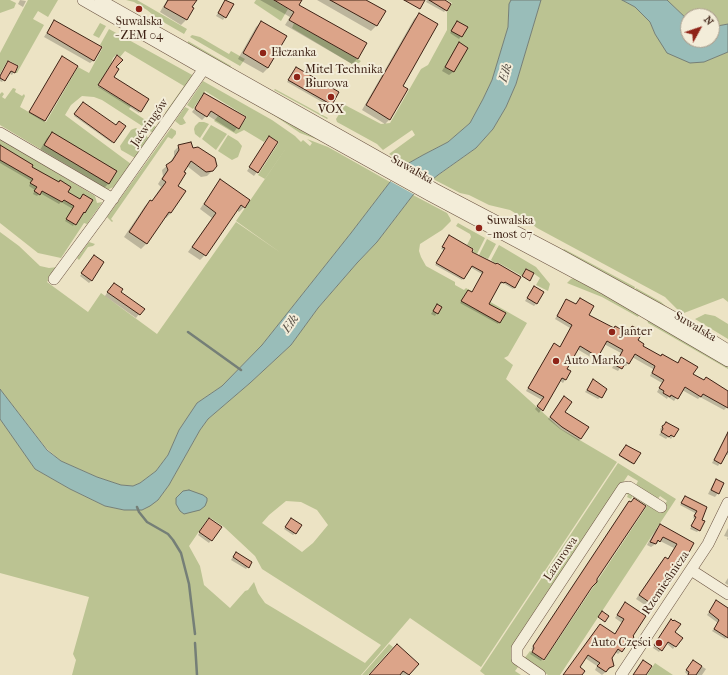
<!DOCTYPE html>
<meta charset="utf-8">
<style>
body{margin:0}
#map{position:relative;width:728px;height:675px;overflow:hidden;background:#ece3c4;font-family:"IM FELL French Canon",serif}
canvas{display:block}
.north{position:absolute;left:680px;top:8px;width:40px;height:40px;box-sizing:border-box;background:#f3edd9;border:1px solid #ab9c8b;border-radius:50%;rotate:50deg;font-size:11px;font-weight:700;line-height:16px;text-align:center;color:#3e2215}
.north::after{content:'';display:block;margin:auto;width:14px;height:18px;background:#8f2418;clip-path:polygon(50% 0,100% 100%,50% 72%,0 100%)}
</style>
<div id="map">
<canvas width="728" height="675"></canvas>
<div class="north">N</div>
</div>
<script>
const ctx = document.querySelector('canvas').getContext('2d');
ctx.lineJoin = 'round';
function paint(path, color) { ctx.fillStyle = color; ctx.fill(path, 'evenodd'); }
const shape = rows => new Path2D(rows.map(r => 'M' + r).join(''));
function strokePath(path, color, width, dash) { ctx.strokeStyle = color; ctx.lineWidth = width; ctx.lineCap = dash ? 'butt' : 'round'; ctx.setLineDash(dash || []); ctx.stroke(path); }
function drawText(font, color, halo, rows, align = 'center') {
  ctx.font = font + ' "IM FELL French Canon",serif'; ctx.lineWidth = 4; ctx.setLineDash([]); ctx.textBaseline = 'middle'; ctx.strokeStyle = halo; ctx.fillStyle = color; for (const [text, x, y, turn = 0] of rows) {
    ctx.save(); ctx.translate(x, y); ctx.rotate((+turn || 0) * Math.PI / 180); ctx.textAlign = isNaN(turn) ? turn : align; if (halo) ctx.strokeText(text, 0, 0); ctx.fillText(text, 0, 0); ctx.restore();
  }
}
const green = shape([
 [0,0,10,0,16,3,14,8,0,13],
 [28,0,58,0,48,17,38,11,33,19,44,25,17,73,15,73,19,66,8,60,0,74,0,53],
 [126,0,137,0,187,29,184,34,158,19,147,10,134,2],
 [256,0,273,0,288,9,281,21,254,3],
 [447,0,511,0,509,4,508,27,492,80,483,99,470,123,448,142,423,155,407,164,389,154,415,135,412,130,383,150,377,144,337,122,336,119,345,105,381,124,390,123,421,69,428,65,447,30,447,12,452,3],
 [541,0,622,0,635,7,650,22,655,34,704,62,728,52,728,302,723,298,684,313,677,309,665,297,537,228,525,219,510,210,489,205,469,195,460,193,433,179,476,148,493,129,506,107,516,84],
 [667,0,728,0,728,24,712,27,712,16,688,16,688,20],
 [100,23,106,26,99,38,93,35],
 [294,23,361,61,359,63,352,64,292,28],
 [109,29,194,76,166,113,165,113,184,86,125,51,120,57,117,54,113,58,111,64,98,86,131,106,129,109,156,127,160,121,161,122,153,133,102,100,94,97,82,96,71,105,65,115,131,164,121,181,119,180,114,187,109,189,107,189,0,125,0,94,2,92,4,94,2,97,5,99,13,88,16,89,15,92,22,96,24,94,25,96,20,107,46,122,78,67,89,73,103,47,100,45],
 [192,35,200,37,229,54,231,51,245,59,240,66,190,37],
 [188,41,231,66,230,68,188,44],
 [203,81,272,120,295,136,301,142,303,140,310,146,312,143,307,139,328,147,390,182,351,233,262,345,222,386,197,403,179,430,168,455,156,471,140,483,133,486,121,485,97,477,61,461,46,448,0,389,0,232,19,246,40,266,49,268,58,267,47,282,88,312,101,293,157,334,236,222,281,253,236,221,291,141,265,179,258,175,279,142,269,136,264,142,244,130,236,134,214,121,218,116,239,129,247,117,205,91,193,109,187,105],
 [228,89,327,143,300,133,275,116],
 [275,89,328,118,327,119,274,90],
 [185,107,189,109,183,118,186,123,182,125,180,125,175,121],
 [199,122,204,122,209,124,200,138,195,134,194,129,195,126],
 [211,125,227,134,216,150,202,139],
 [136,128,150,139,135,158,121,150,120,146,131,130,133,129],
 [171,128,176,131,176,134,172,139,168,137,111,219,113,221,112,222,107,217],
 [228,135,238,141,242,146,238,157,232,160,218,151],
 [0,138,95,196,97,203,102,202,101,204,87,224,84,223,61,258,38,253,0,223],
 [413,195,447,213,450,218,451,221,442,230,420,244,419,251,421,257,426,266,455,282,455,285,464,290,466,288,527,323,508,356,504,358,513,365,506,379,561,429,617,462,481,667,410,618,361,675,72,675,76,660,73,654,89,597,0,573,0,419,35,469,70,489,105,506,124,510,142,510,158,500,169,485,200,430,208,419,250,383,291,345,318,308,357,263,377,242],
 [286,501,301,502,317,510,328,525,313,543,302,552,262,523,269,515],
 [209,517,224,527,255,556,262,569,381,645,365,663,265,603,258,593,254,582,248,590,245,591,230,608,204,585,200,566,189,546],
 [458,223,485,238,477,254,473,252,474,249,467,245,471,237,470,234,456,226],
 [487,239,496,244,488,259,479,255],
 [89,242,95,244,93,246,88,247,79,260,77,258],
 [499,245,536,267,550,284,548,291,536,285,540,278,526,268,522,276,497,262,496,264,491,260],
 [564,249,635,287,634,290,562,251],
 [575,278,639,314,638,317,602,297,567,283,571,279],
 [636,288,661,302,669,309,635,290],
 [705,314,715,316,728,324,728,339,695,319],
 [647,319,728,364,728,369,648,323],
 [618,463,676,499,560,675,548,675,524,659,530,651,544,661,647,506,633,496,631,499,627,497,628,495,626,493,627,492,660,510,667,501,660,496,656,501,635,487,638,481,628,475,511,651,514,663,518,667,515,671,521,675,485,675,480,671],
 [389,644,393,647,368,675,362,675],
 [655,663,673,675,647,675]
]);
const water = shape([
 [511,0,541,0,516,84,506,107,493,129,476,148,438,175,413,195,377,242,357,263,318,308,291,345,250,383,208,419,200,430,169,485,158,500,150,506,142,510,124,510,105,506,70,489,35,469,0,419,0,389,47,450,61,461,97,477,121,485,133,486,140,483,156,471,168,455,179,430,197,403,222,386,262,345,351,233,390,182,407,164,423,155,448,142,470,123,483,99,492,80,508,27,509,4,511,0],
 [622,0,667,0,688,20,688,40,712,40,712,27,728,24,728,52,704,62,690,63,667,53,655,34,650,22,635,7,622,0],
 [189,490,203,495,207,498,207,501,205,506,200,510,184,514,180,511,176,504,176,498,183,491,189,490]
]);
const pier = shape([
 [405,163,435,180,415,195,388,180]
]);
const shadow = shape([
 [20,0,26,1,23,7,18,4],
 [167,0,195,0,186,20,181,25,160,12],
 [226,0,233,4,223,20,216,16],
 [260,0,301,0,297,6,357,59,352,64,285,25,290,17],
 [317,0,364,0,376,26,371,31],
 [427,0,443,0,446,10,444,12,426,2],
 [419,14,401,86,390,119,385,124,362,110,414,19],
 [54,21,94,60,90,63,44,37],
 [261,22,268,68,263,73,238,59,256,27],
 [457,22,461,36,459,39,450,33],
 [459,43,467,48,453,72,449,75,442,71,456,47],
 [116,57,113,77,140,111,139,113,98,87],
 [61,58,44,121,44,122,29,113],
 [17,67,12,75,9,73,2,82,0,81,0,76],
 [296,68,331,104,329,106,287,82],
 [205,94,245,117,234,132,207,115,202,120,192,112],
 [82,104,116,126,112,143,74,116],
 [52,133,109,183,104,188,40,150,47,138],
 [270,137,257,172,254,176,247,171],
 [179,146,192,149,212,171,207,176,201,177,187,166,177,186,171,213,166,218,164,217,146,244,141,249,124,237,145,206,150,201,151,202,161,187,158,184,163,176,162,170,169,164,174,156,174,151],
 [0,147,67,193,79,200,83,195,85,212,83,215,81,214,73,226,65,221,73,209,61,202,59,204,40,193,37,196,33,194,35,190,29,186,31,181,0,163],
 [220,180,244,207,239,212,236,210,205,255,200,260,188,252,212,218,200,209,216,185],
 [447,238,471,252,515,287,513,289,503,283,501,284,499,283,487,304,499,322,498,324,460,303,468,291,472,293,482,274,470,267,462,280,435,265,444,250,441,249],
 [92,258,92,280,89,283,80,276],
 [110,288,120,292,139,314,136,318,105,296],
 [532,290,536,304,534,306,525,301],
 [580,299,588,315,613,329,627,334,632,327,637,341,642,346,661,357,677,363,681,358,692,374,703,381,706,378,728,392,728,406,724,410,700,397,698,399,682,390,674,401,668,397,667,399,657,392,662,383,650,376,653,369,632,357,626,366,623,364,618,371,612,368,621,353,604,344,594,359,577,349,565,369,570,372,565,380,563,383,559,380,539,413,535,409,542,400,526,391,552,347,554,344,560,347,570,328,555,319,564,303,566,300,575,305],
 [435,307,437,313,435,316,431,314],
 [593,381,601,397,598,399,585,392],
 [562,400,564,412,588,427,579,441,560,429,548,419],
 [662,427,664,427,673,436,671,439,668,437,666,439,659,435,661,432,660,429],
 [728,432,728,455,726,454,718,466,712,463],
 [625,447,633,463,632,464,619,456],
 [716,480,718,493,715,497,708,494,713,484],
 [685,497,706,508,701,520,699,530,697,532,690,529,695,519,693,518,695,513,680,505],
 [631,503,591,587,541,661,530,654,533,650,531,649,627,504],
 [207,521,220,527,209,543,198,535],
 [289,521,296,533,293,535,284,529],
 [660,526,693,544,686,558,682,561,680,560,657,598,648,607,636,599,661,562,665,558,667,560,674,548,660,541,651,547,647,545,656,529],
 [728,528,728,540,727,539,728,537,724,536],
 [234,555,251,563,246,569,231,560],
 [728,578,728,585,725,583],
 [714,604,728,613,728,636,725,639,712,631,718,623,707,615],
 [622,607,631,636,633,637,627,645,618,654,615,652,611,657,613,666,602,675,595,670,597,666,585,658,578,668,580,675,564,675,597,629,614,635,622,623,615,618],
 [669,623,674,633,675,646,673,649,666,643,659,652,653,648],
 [693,661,706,669,702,675,688,675,685,672],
 [417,664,408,675,370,675]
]);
const stream = shape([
 [188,332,241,370],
 [137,507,139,512,147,522,168,534,173,540,181,553,189,584,195,634],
 [195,643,197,675]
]);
const building = shape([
 [168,0,197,0,192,7,194,8,187,20,164,7,168,0],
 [225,0,234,4,226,18,218,13,225,0],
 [274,0,302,0,299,5,367,43,358,59,289,20,294,12,274,0],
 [330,0,366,0,386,11,377,26,330,0],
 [404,0,425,0,420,9,404,0],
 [429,0,445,0,451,4,447,11,429,0],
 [419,13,438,24,403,86,408,89,390,120,366,105,419,13],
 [54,20,102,47,94,61,47,33,54,20],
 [261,21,287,36,268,68,243,53,261,21],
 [457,21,468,27,462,37,451,31,457,21],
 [459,42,468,48,454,72,445,67,459,42],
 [117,55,123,60,116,67,119,69,114,77,149,99,141,112,98,85,117,55],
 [62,56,78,66,45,121,29,112,62,56],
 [8,61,18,66,15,73,11,71,5,81,0,78,0,76,8,61],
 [296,67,339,92,332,105,288,80,296,67],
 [204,93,246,117,239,129,211,111,207,117,196,110,195,108,204,93],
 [83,102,116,125,119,121,126,126,114,143,74,114,83,102],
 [52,132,117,171,109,184,44,145,52,132],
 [269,136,278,142,258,173,249,167,269,136],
 [191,142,193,148,198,147,215,158,217,166,213,171,206,172,191,161,184,172,186,173,178,186,186,191,171,213,169,212,147,244,129,232,150,200,152,201,166,182,162,179,168,170,166,165,172,161,179,150,178,145,191,142],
 [0,145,33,165,32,167,59,182,60,180,71,187,68,192,80,199,83,194,93,200,85,213,84,212,76,225,66,219,74,206,64,200,62,202,42,191,40,195,34,191,37,187,30,183,33,179,0,160,0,145],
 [220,179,250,200,245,208,241,205,206,256,192,247,216,213,204,204,220,179],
 [449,235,473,249,472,252,496,264,497,263,521,277,515,288,505,282,504,283,501,282,489,304,506,313,500,323,461,301,468,290,472,292,483,272,472,266,464,279,436,263,445,248,442,247,449,235],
 [94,255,104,262,92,281,81,273,94,255],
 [526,269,534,273,530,281,522,276,526,269],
 [114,283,123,289,121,292,145,309,140,315,107,292,114,283],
 [534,286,544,292,537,304,527,298,534,286],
 [580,298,594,306,589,315,614,328,615,326,628,333,632,326,643,332,638,340,644,344,643,346,661,356,662,354,678,363,681,357,698,367,693,374,704,380,706,377,728,391,728,408,703,394,701,397,685,387,678,399,671,395,670,397,663,393,664,391,659,388,664,380,652,373,655,366,635,354,629,364,626,362,622,369,615,365,623,350,607,341,598,357,580,346,567,369,571,371,566,380,562,378,543,411,537,406,544,397,528,388,554,343,560,347,572,325,557,316,566,299,576,304,580,298],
 [437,304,442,307,438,314,433,311,437,304],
 [593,379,607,389,602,398,587,390,593,379],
 [564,396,572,402,565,412,589,427,581,439,562,427,550,417,564,396],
 [666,422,679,429,674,437,671,435,669,437,661,432,663,429,662,426,664,425,666,422],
 [728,432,728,451,721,464,714,460,728,432],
 [626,445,641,453,634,464,619,455,626,445],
 [716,479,724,483,719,494,711,490,716,479],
 [685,496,707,507,702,520,705,521,700,531,691,526,696,517,694,516,697,511,681,503,685,496],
 [634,498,646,506,597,579,597,582,592,587,544,660,532,652,534,648,533,646,629,501,631,502,634,498],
 [209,518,222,527,212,541,199,532,209,518],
 [291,518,302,525,296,534,285,527,291,518],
 [660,524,694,543,686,558,684,557,661,592,662,592,658,599,656,598,652,604,639,595,665,557,668,559,677,544,663,537,660,542,658,540,656,544,650,542,660,524],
 [236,552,252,562,249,568,233,557,236,552],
 [716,600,728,608,728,638,714,629,719,620,709,612,716,600],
 [625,602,646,616,633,636,634,637,628,646,627,645,622,652,618,649,612,658,614,666,609,668,606,672,597,666,600,663,588,655,580,667,585,671,582,675,563,675,600,624,615,634,624,619,617,615,625,602],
 [602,611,609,616,605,622,598,617,602,611],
 [671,619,673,621,674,620,681,624,675,632,683,638,676,647,668,642,662,651,654,645,671,619],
 [397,644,419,664,409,675,403,671,400,675,369,675,397,644],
 [643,660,652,666,646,675,633,675,643,660],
 [693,660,702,666,696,675,688,675,689,672,686,670,693,660]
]);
const minor = shape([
 [83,0,228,83,429,195,605,289,728,361],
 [100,0,435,189,557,253,686,324,728,350],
 [0,133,113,199],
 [54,279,99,218,208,63],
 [691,570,728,594],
 [540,675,517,659,517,648,623,488,629,487,661,507],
 [621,675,708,544,728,503]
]);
const markers = [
 [139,9,4,"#8f2418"],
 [263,53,4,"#8f2418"],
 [297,77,4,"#8f2418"],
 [331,97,4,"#8f2418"],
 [479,228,4,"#8f2418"],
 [612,332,4,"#8f2418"],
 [556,361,4,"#8f2418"],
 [659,643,4,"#8f2418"]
];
const poiNames = [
 ["Suwalska",139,22,"center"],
 ["- ZEM 04",139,36,"center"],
 ["Ełczanka",271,53],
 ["Mitel Technika",305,70],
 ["Biurowa",305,84],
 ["VOX",331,110,"center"],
 ["Suwalska",487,221],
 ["- most 07",487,235],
 ["Janter",620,332],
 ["Auto Marko",564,361],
 ["Auto Części",651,643,"right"]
];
const streetNames = [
 ["Jaćwingów",150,123,-55],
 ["Suwalska",412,170,29],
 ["Suwalska",695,327,31],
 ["Lazurowa",561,559,-56],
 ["Rzemieślnicza",666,583,-56]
];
const waterNames = [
 ["Ełk",506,73,-73],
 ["Ełk",291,324,-54]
];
paint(green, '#bbc392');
paint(water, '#99bdb9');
strokePath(water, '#757f77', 1);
paint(pier, '#ece3c4');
paint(shadow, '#0003');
strokePath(stream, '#757f77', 2.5);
paint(building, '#dca489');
strokePath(building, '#3e2215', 1);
strokePath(minor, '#6a5241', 12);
strokePath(minor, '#f3edd9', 11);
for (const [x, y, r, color] of markers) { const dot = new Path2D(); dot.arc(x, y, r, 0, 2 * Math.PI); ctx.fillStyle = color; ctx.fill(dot); strokePath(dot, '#f3edd9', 1.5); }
drawText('12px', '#3e2215', '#f3edd9', poiNames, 'left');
drawText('12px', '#3e2215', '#f3edd9', streetNames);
drawText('italic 13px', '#595046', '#f3edd9', waterNames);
</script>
